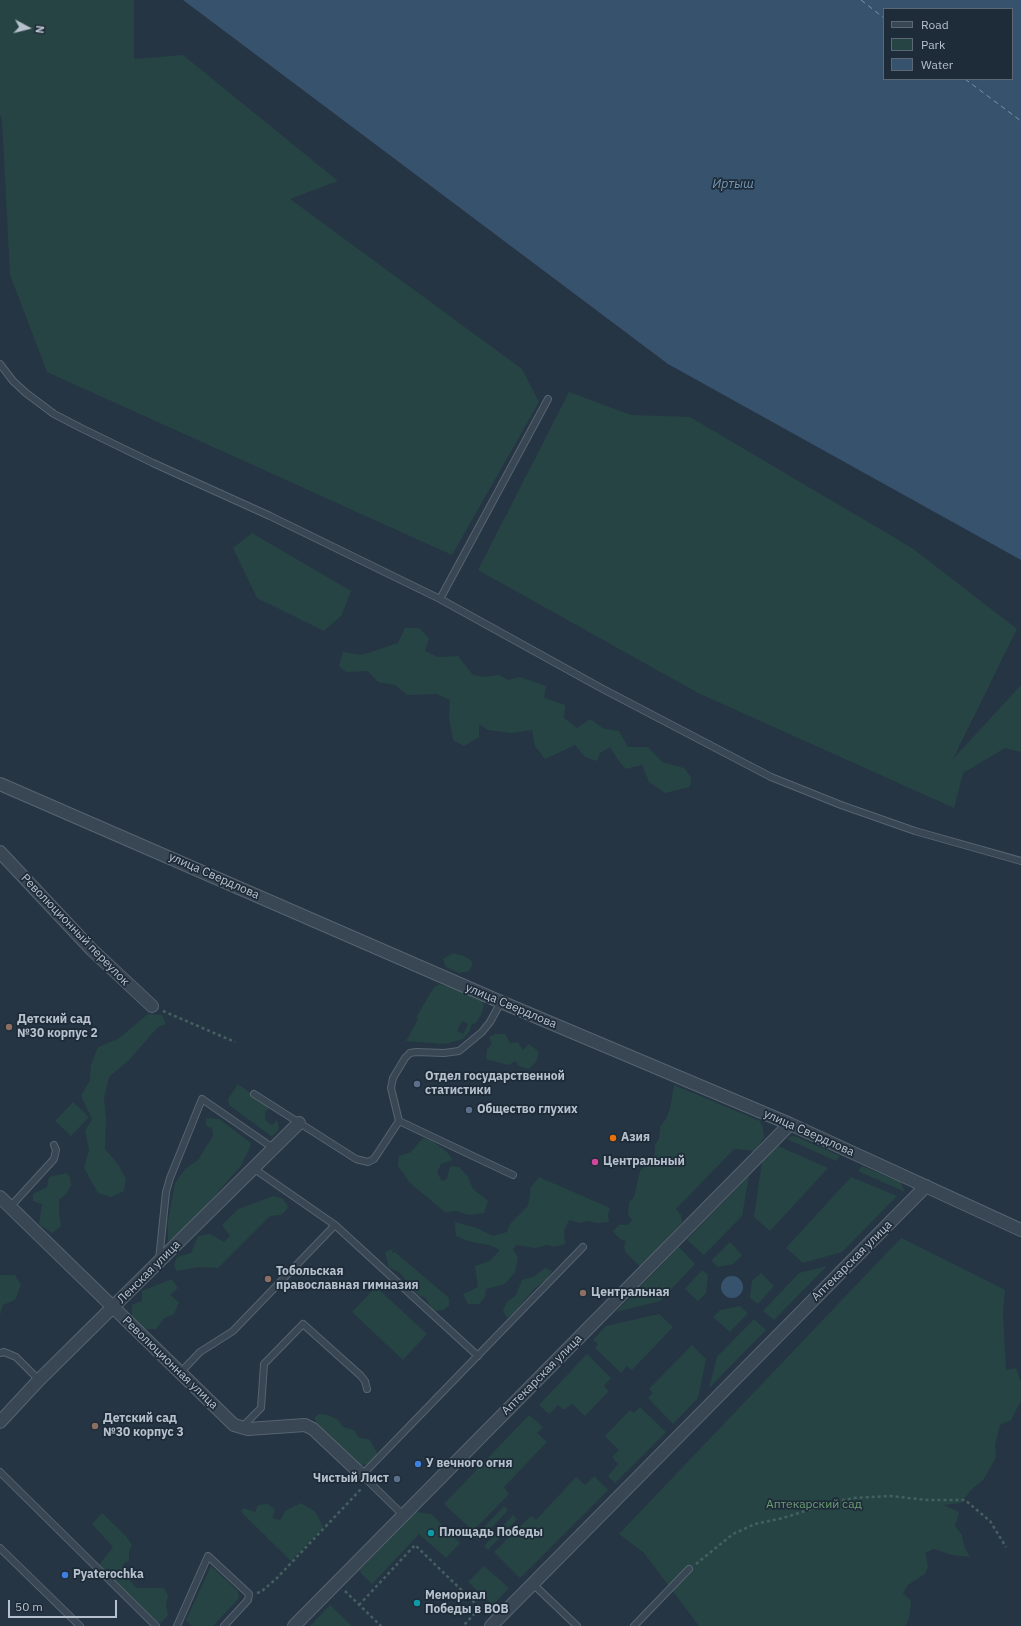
<!DOCTYPE html>
<meta charset="utf-8">
<style>
body{margin:0}
#map{position:relative;width:1021px;height:1626px;overflow:hidden;background:#253543;font-family:"IBM Plex Sans",sans-serif}
canvas{display:block}
.legend{position:absolute;left:883px;top:8px;width:130px;height:72px;box-sizing:border-box;background:#1e2b38;border:1px solid #5b6774;margin:0;padding:5px 7px;list-style:none;font-size:12px;color:#b6c1cd}
.legend li{display:flex;align-items:center;gap:8px;height:20px}
.legend b{width:20px;border:1px solid #5b6774}
.north{position:absolute;left:8px;top:8px;width:40px;height:40px;-webkit-text-stroke:3px #1e2b38;paint-order:stroke;rotate:97deg;font-size:11px;font-weight:700;line-height:16px;text-align:center;color:#b6c1cd}
.north::after{content:'';display:block;margin:auto;width:14px;height:18px;background:#b6c1cd;clip-path:polygon(50% 0,100% 100%,50% 72%,0 100%)}
.scale{position:absolute;left:8px;top:1600px;width:109px;height:18px;box-sizing:border-box;border:2px solid #b6c1cd;border-top:0;padding-left:5px;font-size:12px;line-height:14px;white-space:nowrap;color:#b6c1cd;-webkit-text-stroke:3px #1e2b38;paint-order:stroke}
</style>
<div id="map">
<canvas width="1021" height="1626"></canvas>
<ul class="legend">
<li><b style="height:5px;background:#394653"></b>Road</li>
<li><b style="height:11px;background:#274444"></b>Park</li>
<li><b style="height:11px;background:#37526c"></b>Water</li>
</ul>
<div class="north">N</div>
<div class="scale">50 m</div>
</div>
<script>
const ctx = document.querySelector('canvas').getContext('2d');
ctx.lineJoin = 'round';
function paint(path, color) { ctx.fillStyle = color; ctx.fill(path, 'evenodd'); }
const shape = rows => new Path2D(rows.map(r => 'M' + r).join(''));
function strokePath(path, color, width, dash) { ctx.strokeStyle = color; ctx.lineWidth = width; ctx.lineCap = dash ? 'butt' : 'round'; ctx.setLineDash(dash || []); ctx.stroke(path); }
function drawText(font, color, halo, rows, align = 'center') {
  ctx.font = font + ' "IBM Plex Sans",sans-serif'; ctx.lineWidth = 3.5; ctx.setLineDash([]); ctx.textBaseline = 'middle'; ctx.strokeStyle = halo; ctx.fillStyle = color; for (const [text, x, y, turn = 0] of rows) {
    ctx.save(); ctx.translate(x, y); ctx.rotate((+turn || 0) * Math.PI / 180); ctx.textAlign = isNaN(turn) ? turn : align; if (halo) ctx.strokeText(text, 0, 0); ctx.fillText(text, 0, 0); ctx.restore();
  }
}
const green = shape([
 [0,0,134,0,134,59,183,55,338,181,290,199,522,369,539,402,452,555,47,372,10,275,2,119,0,115],
 [569,392,631,415,690,417,912,548,1017,629,953,759,1021,685,1021,752,1005,748,963,773,954,808,698,693,478,570],
 [252,533,351,591,341,616,324,631,257,598,233,548],
 [405,628,419,628,429,638,425,651,438,657,458,656,473,675,483,677,499,675,508,680,520,677,546,686,544,698,565,705,564,718,577,728,590,719,604,729,619,731,628,747,648,747,662,762,684,768,691,777,690,787,665,793,649,782,642,765,626,769,618,760,610,747,600,753,597,761,585,757,575,745,545,759,535,746,532,730,511,733,488,730,479,724,479,737,464,746,453,740,449,717,450,700,437,694,407,695,395,685,378,682,368,671,346,672,339,666,343,652,362,655,398,643],
 [453,953,464,956,472,961,472,966,469,971,459,973,446,967,443,959],
 [439,984,453,988,456,987,481,996,484,1006,480,1017,476,1023,472,1024,469,1032,463,1039,456,1041,445,1044,406,1041,418,1019,416,1018,434,987],
 [462,1021,468,1024,463,1034,457,1031],
 [148,1014,162,1015,166,1024,158,1027,129,1060,109,1077,104,1098,106,1119,105,1149,118,1164,126,1179,124,1191,111,1197,98,1193,84,1168,89,1150,85,1131,92,1119,81,1096,90,1080,91,1065,98,1047,118,1039],
 [495,1034,505,1034,510,1043,518,1042,523,1050,529,1044,539,1052,536,1062,529,1069,518,1066,516,1061,508,1065,486,1059,487,1049,492,1044,489,1037],
 [238,1084,270,1107,265,1113,265,1120,272,1125,277,1120,279,1129,274,1135,271,1136,229,1105,228,1099],
 [674,1085,760,1121,763,1128,764,1137,754,1151,734,1149,676,1209,681,1215,682,1222,641,1267,626,1253,624,1247,626,1241,620,1239,613,1231,619,1225,628,1225,632,1220,628,1215,629,1202,634,1197,640,1171,655,1154,655,1145,659,1138,660,1127,666,1119,670,1109],
 [73,1102,89,1117,71,1136,55,1121],
 [206,1118,219,1119,251,1143,248,1152,240,1167,196,1217,168,1242,168,1221,175,1183,185,1169,198,1160,213,1136,212,1128,206,1126],
 [792,1136,797,1137,840,1156,836,1161,787,1139],
 [423,1138,432,1141,446,1151,453,1160,441,1164,437,1173,442,1181,447,1179,450,1166,459,1167,468,1177,473,1189,488,1201,484,1213,469,1215,456,1211,445,1212,410,1183,398,1166,399,1156,411,1152],
 [778,1146,828,1168,770,1231,754,1217,762,1162],
 [862,1166,900,1182,905,1192,858,1171],
 [66,1173,70,1177,71,1185,66,1194,59,1200,59,1213,61,1226,52,1233,39,1224,42,1204,33,1201,33,1194,47,1187,49,1177],
 [749,1176,742,1216,704,1255,687,1240],
 [539,1177,610,1208,608,1215,609,1222,597,1223,588,1221,580,1223,569,1220,564,1231,565,1244,554,1247,547,1245,535,1248,517,1245,513,1249,518,1258,515,1272,505,1284,486,1289,485,1297,479,1304,468,1304,463,1294,478,1287,475,1266,490,1261,500,1250,492,1246,468,1241,456,1236,455,1222,477,1228,493,1236,507,1232,510,1224,528,1206,531,1187],
 [851,1177,897,1196,842,1252,803,1263,786,1248],
 [274,1196,283,1199,288,1206,286,1210,281,1215,270,1216,218,1268,199,1267,177,1271,174,1265,177,1257,191,1253,198,1236,210,1234,224,1242,230,1236,222,1225,238,1209],
 [901,1238,1005,1290,1003,1313,1006,1370,1016,1368,1021,1382,1021,1401,1011,1420,1000,1425,995,1444,996,1457,984,1479,971,1490,961,1503,943,1505,959,1512,955,1526,962,1535,964,1546,970,1557,952,1555,934,1549,925,1553,928,1567,925,1574,908,1585,903,1593,911,1601,909,1618,905,1626,699,1626,644,1553,619,1534],
 [730,1242,742,1255,733,1264,718,1267,711,1261],
 [679,1247,695,1264,660,1301,616,1312],
 [393,1249,392,1253,395,1252,449,1298,449,1306,443,1310,433,1311,425,1297,419,1296,399,1272,389,1268,385,1252],
 [827,1266,774,1320,763,1311,799,1273],
 [545,1268,552,1271,547,1279,534,1289,514,1313,507,1318,503,1310,507,1302,516,1295,522,1280,533,1277],
 [702,1270,708,1275,706,1293,698,1301,685,1289],
 [761,1273,774,1286,758,1304,750,1298,752,1281],
 [0,1275,15,1275,21,1285,15,1300,3,1305,0,1315],
 [172,1279,178,1288,170,1295,179,1302,174,1314,164,1318,156,1329,142,1329,132,1317,132,1305,142,1301,142,1291],
 [376,1287,427,1334,403,1360,352,1312],
 [740,1306,748,1313,730,1332,713,1317,720,1310],
 [659,1314,673,1327,632,1370,627,1366,621,1373,595,1348,598,1344,593,1340,606,1326],
 [754,1319,766,1330,709,1388,717,1357],
 [692,1345,706,1359,698,1398,673,1424,648,1398,653,1393,649,1389],
 [587,1354,611,1378,604,1386,609,1391,585,1416,572,1404,564,1410,558,1405,549,1414,539,1405],
 [640,1407,666,1432,615,1483,608,1476,618,1464,612,1457,619,1450,605,1436,630,1410,634,1413],
 [319,1414,328,1415,338,1420,343,1427,354,1430,359,1438,369,1439,377,1453,372,1463,358,1466,322,1432,314,1418],
 [529,1415,543,1427,537,1433,547,1442,504,1487,509,1494,473,1531,444,1504],
 [594,1476,608,1490,520,1578,494,1552,531,1516,536,1520,576,1477,585,1485],
 [301,1503,314,1511,318,1516,323,1528,291,1561,241,1512,243,1508,255,1512,258,1505,268,1504,275,1510,272,1518,280,1520,285,1511],
 [504,1506,508,1510,479,1541,475,1537],
 [416,1512,431,1514,460,1543,446,1558,419,1534,372,1584,359,1571],
 [102,1513,126,1536,132,1545,129,1551,129,1561,123,1564,129,1579,136,1588,164,1588,168,1596,166,1605,168,1615,161,1623,154,1621,95,1570,113,1547,92,1524],
 [513,1515,517,1519,488,1550,484,1546],
 [211,1566,238,1591,239,1598,213,1626,192,1626,186,1620],
 [484,1566,509,1588,493,1605,468,1582],
 [330,1605,352,1626,310,1626]
]);
const water = shape([
 [183,0,1021,0,1021,560,668,364],
 [884,9,1012,9,1012,79,884,79],
 '721 1287a11 11 0 1 1 22 0a11 11 0 1 1-22 0Z'
]);
const ferry = shape([
 [861,0,884,18],
 [965,79,1021,121]
]);
const path = shape([
 [163,1011,235,1042],
 [696,1564,733,1534,755,1524,783,1518,834,1502,854,1498,890,1496,927,1500,965,1500,990,1521,1006,1547],
 [345,1591,381,1626],
 [257,1593,261,1592,276,1579,362,1488],
 [359,1605,415,1545,480,1608,463,1626]
]);
const service = shape([
 [0,364,13,381,26,393,54,414,83,429,153,463,270,516,440,599,601,688,771,777,841,805,915,831,1021,861],
 [440,599,548,399],
 [254,1094,356,1159,368,1162,374,1159,399,1121,391,1088,393,1078,405,1058,410,1053,416,1052,444,1053,459,1051,482,1032,490,1022,501,1002],
 [399,1121,513,1175],
 [253,1168,335,1225,478,1356],
 [11,1206,54,1159,56,1150,54,1145],
 [159,1260,166,1192,170,1178,202,1099,273,1148],
 [0,1353,4,1352,16,1357,39,1380],
 [180,1373,200,1352,233,1331,335,1225],
 [241,1428,261,1408,264,1364,303,1324,360,1375,365,1381,367,1389],
 [0,1472,156,1626],
 [403,1515,362,1475,583,1247],
 [0,1548,80,1626],
 [533,1584,577,1626],
 [177,1626,208,1556,249,1594,248,1600,224,1626],
 [634,1626,689,1569]
]);
const minor = shape([
 [0,784,501,1002,790,1124,1021,1230],
 [0,852,92,950,152,1006],
 [0,1197,234,1425,248,1429,305,1425,313,1429,362,1475],
 [0,1422,39,1380,299,1123],
 [294,1626,790,1124],
 [491,1626,926,1186]
]);
const markers = [
 [9,1027,4,"#8d6e63"],
 [417,1084,4,"#5c6f8a"],
 [469,1110,4,"#5c6f8a"],
 [613,1138,4,"#e8710a"],
 [595,1162,4,"#d1479c"],
 [268,1279,4,"#8d6e63"],
 [583,1293,4,"#8d6e63"],
 [95,1426,4,"#8d6e63"],
 [418,1464,4,"#3f7fe0"],
 [397,1479,4,"#5c6f8a"],
 [431,1533,4,"#0f9aa8"],
 [65,1575,4,"#3f7fe0"],
 [417,1603,4,"#0f9aa8"]
];
const streetNames = [
 ["улица Свердлова",214,876,24],
 ["Революционный переулок",75,930,46],
 ["улица Свердлова",511,1006,23],
 ["улица Свердлова",809,1133,24],
 ["Аптекарская улица",852,1261,-45],
 ["Ленская улица",149,1272,-45],
 ["Революционная улица",170,1363,44],
 ["Аптекарская улица",542,1375,-45]
];
const poiNames = [
 ["Детский сад",17,1020],
 ["№30 корпус 2",17,1034],
 ["Отдел государственной",425,1077],
 ["статистики",425,1091],
 ["Общество глухих",477,1110],
 ["Азия",621,1138],
 ["Центральный",603,1162],
 ["Тобольская",276,1272],
 ["православная гимназия",276,1286],
 ["Центральная",591,1293],
 ["Детский сад",103,1419],
 ["№30 корпус 3",103,1433],
 ["У вечного огня",426,1464],
 ["Чистый Лист",389,1479,"right"],
 ["Площадь Победы",439,1533],
 ["Pyaterochka",73,1575],
 ["Мемориал",425,1596],
 ["Победы в ВОВ",425,1610]
];
const parkNames = [
 ["Аптекарский сад",814,1505]
];
const waterNames = [
 ["Иртыш",733,184]
];
paint(green, '#274444');
paint(water, '#37526c');
strokePath(ferry, '#7495b2', 1, [5, 4]);
strokePath(service, '#576470', 8);
strokePath(minor, '#576470', 14);
strokePath(path, '#456060', 2.5, [3, 3]);
strokePath(service, '#394653', 6);
strokePath(minor, '#394653', 12);
for (const [x, y, r, color] of markers) { const dot = new Path2D(); dot.arc(x, y, r, 0, 2 * Math.PI); ctx.fillStyle = color; ctx.fill(dot); strokePath(dot, '#1e2b38', 1.5); }
drawText('12px', '#b6c1cd', '#1e2b38', streetNames);
drawText('bold 12px', '#b6c1cd', '#1e2b38', poiNames, 'left');
drawText('12px', '#6c9f73', '#1e2b38', parkNames);
drawText('italic 13px', '#7495b2', '#1e2b38', waterNames);
</script>
